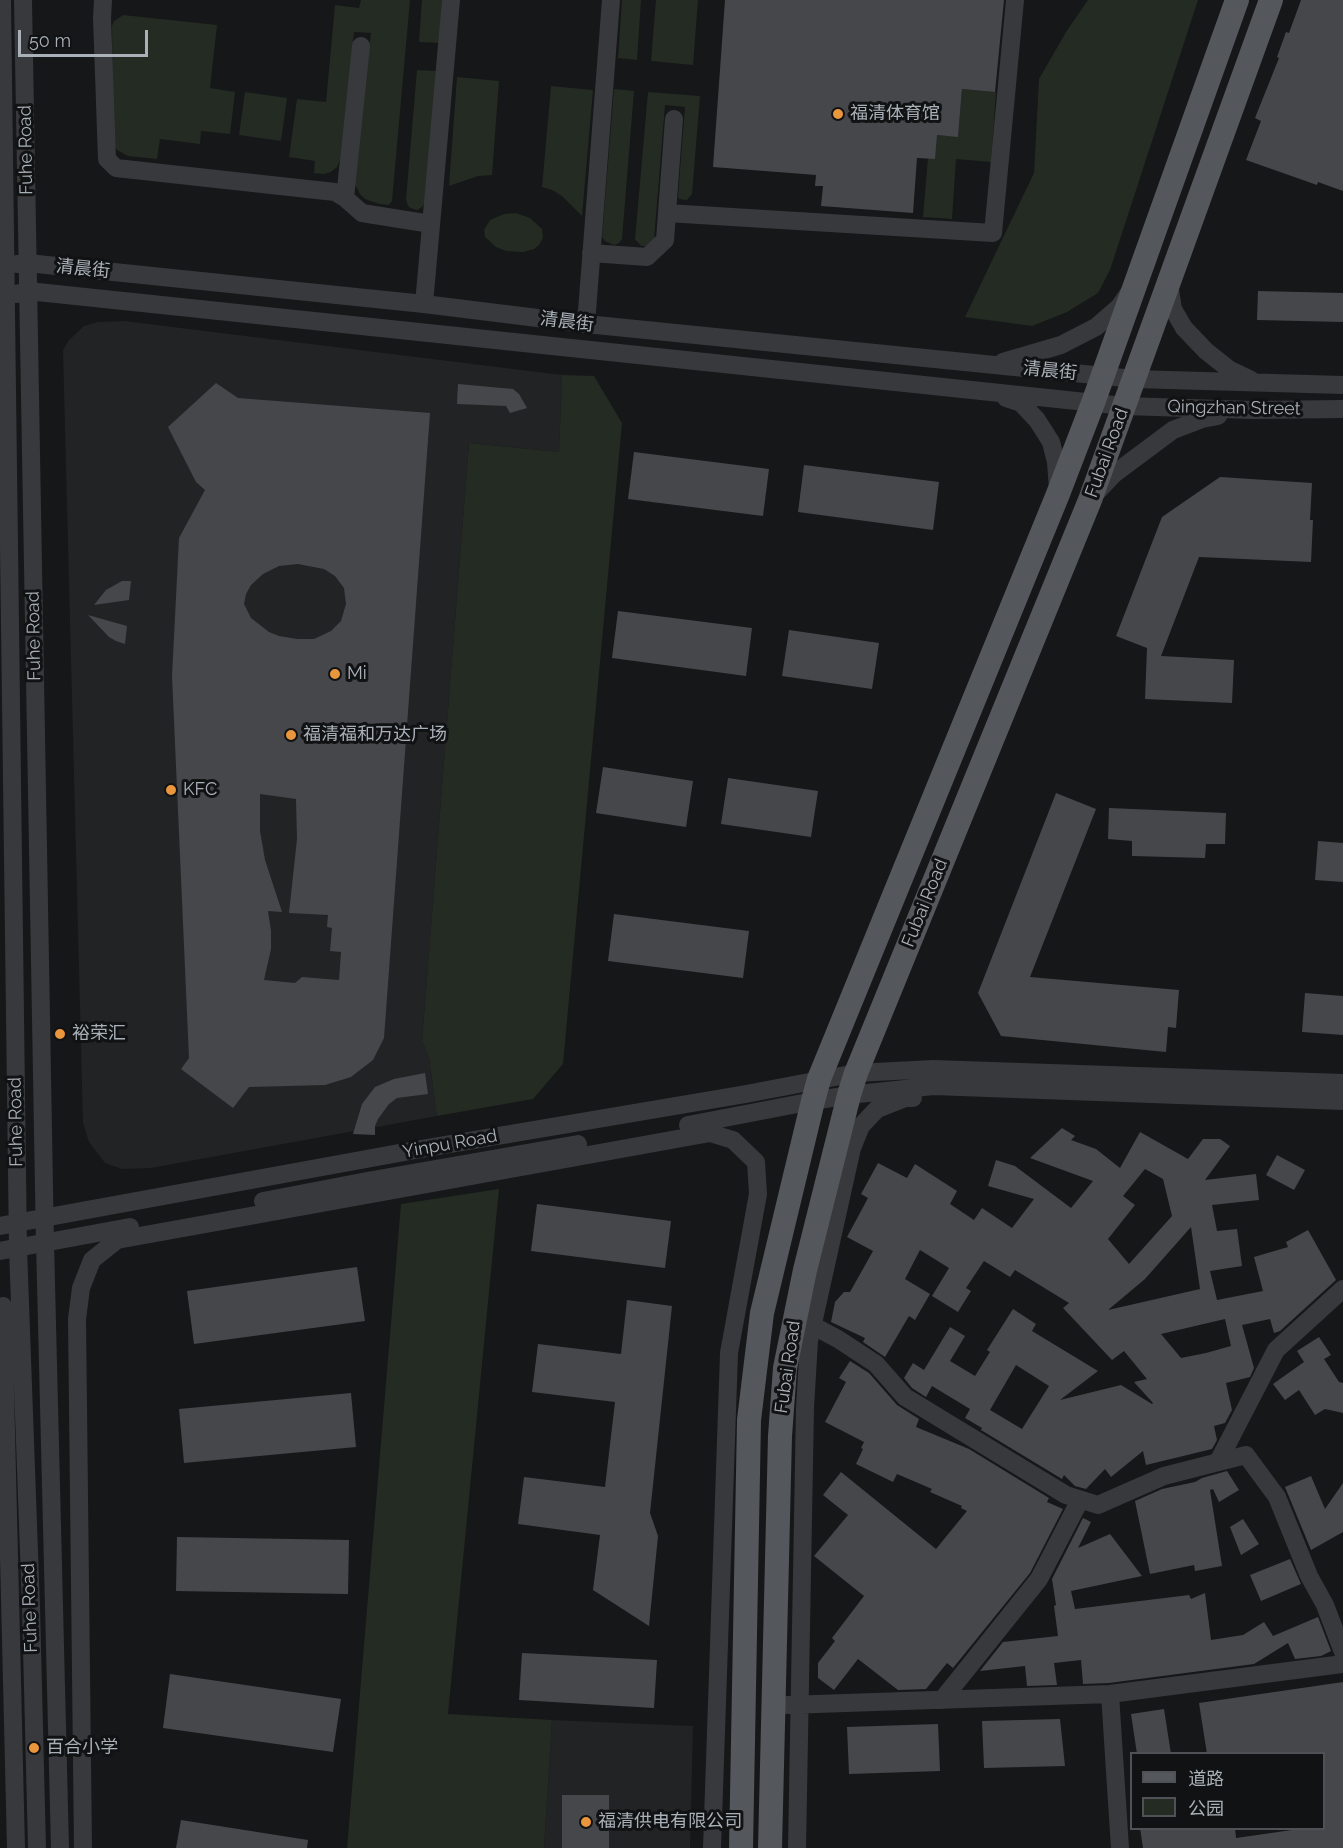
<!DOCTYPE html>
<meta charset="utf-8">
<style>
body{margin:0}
#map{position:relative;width:1343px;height:1848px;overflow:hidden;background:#161718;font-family:Raleway,"Noto Sans SC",sans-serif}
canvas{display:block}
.legend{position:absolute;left:1130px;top:1752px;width:195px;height:78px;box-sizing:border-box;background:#111213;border:2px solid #4e5155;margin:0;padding:8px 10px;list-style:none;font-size:18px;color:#a9b0b8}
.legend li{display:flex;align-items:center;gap:12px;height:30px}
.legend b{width:30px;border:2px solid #4e5155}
.scale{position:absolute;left:18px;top:30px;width:130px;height:27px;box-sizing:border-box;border:3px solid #a9b0b8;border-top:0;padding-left:8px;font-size:18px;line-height:21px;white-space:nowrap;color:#a9b0b8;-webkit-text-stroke:4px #111213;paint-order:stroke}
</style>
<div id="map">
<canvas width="1343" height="1848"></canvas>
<ul class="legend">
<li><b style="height:8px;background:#54575c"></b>道路</li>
<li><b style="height:16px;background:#232b23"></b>公园</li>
</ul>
<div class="scale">50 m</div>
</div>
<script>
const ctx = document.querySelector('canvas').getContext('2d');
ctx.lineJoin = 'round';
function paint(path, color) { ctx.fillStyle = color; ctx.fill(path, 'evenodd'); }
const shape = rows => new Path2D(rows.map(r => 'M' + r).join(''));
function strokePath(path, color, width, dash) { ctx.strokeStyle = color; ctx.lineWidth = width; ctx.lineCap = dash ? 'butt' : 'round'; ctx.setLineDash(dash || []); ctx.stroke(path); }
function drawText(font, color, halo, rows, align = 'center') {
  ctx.font = font + ' Raleway,"Noto Sans SC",sans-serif'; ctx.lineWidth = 6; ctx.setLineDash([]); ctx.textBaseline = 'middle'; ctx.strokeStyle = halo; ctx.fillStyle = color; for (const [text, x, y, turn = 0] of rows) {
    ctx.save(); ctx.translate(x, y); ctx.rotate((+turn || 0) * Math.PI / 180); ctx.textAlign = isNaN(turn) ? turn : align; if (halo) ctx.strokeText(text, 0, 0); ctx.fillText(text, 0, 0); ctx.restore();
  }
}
const built = shape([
 [124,321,562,375,559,452,469,443,422,1041,429,1058,437,1116,151,1168,122,1169,105,1163,89,1142,83,1123,63,350,69,340,84,326,98,322],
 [552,1720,693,1726,690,1848,544,1848]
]);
const green = shape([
 [361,0,410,0,392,201,389,205,379,204,365,199,360,194,354,183,371,33,354,32,340,160,337,167,331,172,324,174,314,173,315,161,289,157,297,99,326,102,335,5,359,8],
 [422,0,442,0,439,43,419,42],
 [622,0,641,0,637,60,618,58],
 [656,0,698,0,693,65,651,61],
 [1088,0,1198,0,1110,270,1098,293,1067,312,1032,326,965,317,1034,173,1039,79,1066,32],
 [123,15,217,25,210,88,235,92,230,134,201,131,200,144,160,139,157,159,128,156,117,150,113,142,112,26,114,21],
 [417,70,436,71,425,201,423,206,418,210,413,209,409,207,407,203,406,199],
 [457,77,499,81,492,175,478,176,449,186],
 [551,86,593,90,582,216,562,196,552,190,542,187],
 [614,89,634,91,622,239,619,243,614,245,605,241,602,237],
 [962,89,996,92,991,162,956,159,952,219,923,217,928,158,937,135,958,136],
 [245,92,287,98,281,141,239,135],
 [648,92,700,96,692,194,687,200,679,199,678,196,685,107,665,105,654,240,646,246,641,246,635,239],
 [516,213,530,218,542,229,543,238,539,245,534,249,523,252,506,251,496,247,485,237,484,230,490,220,504,214],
 [562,375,594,376,622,423,563,1064,533,1099,437,1116,429,1058,422,1041,469,443,559,452],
 [499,1189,448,1714,552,1720,544,1848,347,1848,401,1204]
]);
const building = shape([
 [725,0,1004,0,995,92,962,89,958,137,937,135,935,159,917,158,913,213,821,206,823,186,815,186,816,175,713,167],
 [1301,0,1343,0,1343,191,1318,182,1317,185,1246,160,1261,121,1255,118,1279,58,1277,57,1286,32,1289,33],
 [1258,291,1343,293,1343,322,1257,320],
 [216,383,238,398,430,413,384,1038,373,1060,351,1077,325,1085,249,1087,233,1108,181,1069,189,1058,172,676,179,538,205,490,196,482,168,427],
 [298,564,324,569,335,576,344,588,346,604,341,621,331,631,314,639,297,639,279,636,269,632,251,618,244,604,246,594,251,585,263,574,279,566],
 [260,794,296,799,297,839,289,913,328,915,327,927,332,928,330,951,341,952,339,980,302,977,295,983,264,980,271,949,271,931,268,911,282,912,265,860,260,831],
 [458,384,513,389,519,394,527,408,510,413,506,406,457,404],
 [634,452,769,469,763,516,628,499],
 [804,465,939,482,933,530,798,512],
 [1220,477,1312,483,1310,520,1313,520,1311,562,1199,557,1161,656,1234,660,1232,703,1145,699,1147,648,1116,636,1162,517],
 [122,581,131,581,129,600,94,605,106,590],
 [618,611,752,628,746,676,612,658],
 [88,615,127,626,125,644,116,641,109,637],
 [789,630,879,643,872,689,782,676],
 [603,767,693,781,686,827,596,813],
 [728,778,818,791,811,837,721,824],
 [1056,793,1096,809,1030,977,1179,990,1176,1028,1168,1027,1166,1052,1001,1036,978,993],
 [1109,808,1226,813,1225,844,1206,844,1205,858,1132,856,1132,841,1108,839],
 [1318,841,1343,843,1343,882,1315,880],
 [614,914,749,931,743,978,608,961],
 [1305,993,1343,996,1343,1035,1302,1032],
 [425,1073,428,1094,397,1098,389,1104,378,1119,375,1126,375,1135,353,1134,362,1104,375,1087,394,1079],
 [1062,1128,1075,1136,1071,1140,1096,1149,1120,1168,1140,1132,1188,1159,1203,1139,1220,1139,1230,1146,1205,1180,1256,1174,1259,1200,1212,1205,1217,1231,1237,1229,1242,1266,1210,1271,1217,1300,1263,1291,1254,1257,1288,1247,1286,1242,1308,1230,1336,1280,1280,1331,1274,1333,1270,1319,1242,1325,1254,1368,1250,1377,1226,1383,1232,1410,1225,1423,1214,1426,1217,1440,1212,1449,1146,1465,1143,1451,1111,1477,1105,1469,1086,1489,1075,1486,1064,1475,1062,1479,981,1430,982,1428,965,1418,970,1409,932,1386,926,1397,912,1388,904,1378,913,1363,924,1370,950,1327,965,1336,950,1361,975,1376,990,1352,987,1350,1013,1309,1036,1324,1032,1331,1098,1371,1060,1400,1121,1385,1152,1404,1153,1403,1134,1382,1147,1379,1124,1351,1112,1360,1063,1308,1069,1303,1015,1270,1010,1277,984,1261,966,1288,971,1291,958,1312,932,1296,949,1268,920,1250,905,1279,930,1294,915,1320,909,1316,885,1357,863,1342,865,1338,831,1322,835,1302,844,1292,850,1292,873,1251,847,1237,868,1198,861,1194,878,1163,907,1178,915,1164,957,1191,950,1204,974,1220,982,1208,1012,1228,1034,1199,988,1186,996,1160,1015,1166,1071,1208,1093,1181,1030,1158],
 [1145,1169,1163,1179,1172,1216,1129,1264,1108,1239,1135,1205,1123,1196],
 [1191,1227,1200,1289,1108,1310,1145,1279],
 [1225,1319,1231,1346,1206,1353,1181,1358,1161,1334],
 [1016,1365,1049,1386,1022,1429,990,1410],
 [1277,1155,1305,1170,1294,1190,1266,1175],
 [537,1204,671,1221,665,1268,531,1251],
 [357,1267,365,1321,194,1344,187,1291],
 [627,1300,672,1306,650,1513,658,1536,649,1626,593,1590,600,1535,518,1524,524,1477,605,1487,615,1402,532,1392,538,1344,621,1354],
 [1319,1337,1331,1355,1324,1359,1339,1382,1343,1383,1343,1413,1325,1409,1315,1415,1299,1390,1285,1400,1273,1384,1304,1362,1297,1351],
 [850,1361,869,1373,897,1405,919,1419,916,1427,969,1449,1049,1498,1047,1502,1063,1509,1030,1573,953,1668,947,1663,926,1689,898,1690,858,1659,834,1690,818,1678,818,1663,835,1641,832,1638,864,1596,814,1556,848,1515,823,1495,841,1472,936,1549,967,1511,961,1508,962,1506,930,1492,932,1489,897,1474,893,1482,856,1464,863,1449,861,1448,864,1442,825,1422,846,1382,839,1378],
 [351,1393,356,1447,184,1463,179,1409],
 [1227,1471,1239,1490,1219,1502,1213,1489,1210,1490,1222,1566,1195,1571,1194,1565,1150,1574,1135,1501,1162,1489,1195,1482,1202,1478],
 [1311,1476,1325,1509,1343,1483,1343,1532,1311,1550,1285,1487],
 [1083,1518,1091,1522,1078,1548,1110,1534,1142,1576,1071,1591,1075,1609,1189,1595,1191,1599,1205,1593,1211,1640,1243,1635,1264,1622,1273,1636,1318,1617,1331,1651,1321,1656,1295,1659,1288,1643,1254,1664,1109,1683,1083,1684,1081,1660,1054,1663,1057,1685,1027,1686,1025,1666,980,1671,1003,1642,1058,1636,1054,1606,1056,1605,1052,1579],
 [1243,1519,1259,1544,1241,1555,1230,1527],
 [177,1537,349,1540,348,1594,176,1591],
 [1290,1559,1301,1584,1261,1601,1250,1575],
 [522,1653,657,1660,654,1708,519,1700],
 [170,1674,341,1699,333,1752,163,1728],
 [1343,1682,1343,1848,1143,1848,1140,1828,1235,1828,1236,1838,1306,1828,1323,1828,1323,1754,1207,1754,1199,1703],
 [1164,1709,1171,1754,1137,1754,1131,1714],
 [1060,1719,1065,1766,984,1768,982,1721],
 [938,1724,940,1771,849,1774,847,1727],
 [562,1795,609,1795,609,1848,562,1848],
 [181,1820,308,1840,307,1848,176,1848]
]);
const minor = shape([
 [2,0,18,1248,31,1607,37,1848],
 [23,0,45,1243,60,1848],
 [103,0,102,18,107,159,116,168,335,192,345,198,362,213,431,224],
 [345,198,361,46],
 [667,213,993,233,1015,0],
 [591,253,647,257,665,240,674,119],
 [17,264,28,263,75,268,424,304,586,324,1134,379,1343,385],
 [1169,284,1173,309,1184,328,1206,351,1230,370,1251,380],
 [16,294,28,291,1124,406,1253,410,1343,409],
 [424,304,451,0],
 [586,324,611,0],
 [1003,362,1061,345,1096,327,1119,307,1128,294],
 [1006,398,1021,403,1037,420,1051,442,1056,462,1058,489],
 [1095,494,1114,474,1173,430,1202,419,1218,416],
 [688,1125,813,1101,849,1095,933,1086,1343,1101],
 [263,1201,367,1181,578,1144],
 [0,1226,421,1149,746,1094,856,1073,933,1069,1343,1083],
 [0,1251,130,1227],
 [3,1306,16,1848],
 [802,1320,838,1339,876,1364,905,1397,1066,1495,1098,1505,1164,1476,1246,1455,1277,1497,1309,1576,1325,1605,1343,1652],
 [1218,1462,1276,1350,1343,1289],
 [942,1700,1039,1579,1080,1500],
 [787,1705,1110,1694],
 [83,1848,77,1319,81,1288,92,1260,117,1240,710,1133,733,1140,756,1162,758,1194,729,1353,712,1848],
 [797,1848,805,1408,809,1341,852,1148,861,1126,877,1109,905,1098,913,1098],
 [1120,1848,1110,1694,1343,1664]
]);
const major = shape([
 [741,1848,749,1420,762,1313,813,1101,819,1079,1058,494,1093,403,1237,0],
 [770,1848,780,1436,785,1368,805,1270,849,1095,856,1073,1090,500,1271,0]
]);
const markers = [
 [838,114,6,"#ea963c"],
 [335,674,6,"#ea963c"],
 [291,735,6,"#ea963c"],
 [171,790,6,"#ea963c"],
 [60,1034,6,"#ea963c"],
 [34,1748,6,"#ea963c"],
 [586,1822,6,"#ea963c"]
];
const poiNames = [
 ["福清体育馆",850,114],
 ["Mi",347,674],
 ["福清福和万达广场",303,735],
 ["KFC",183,790],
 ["裕荣汇",72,1034],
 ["百合小学",46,1748],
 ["福清供电有限公司",598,1822]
];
const streetNames = [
 ["Fuhe Road",26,150,-91],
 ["清晨街",83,269,6],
 ["清晨街",567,322,7],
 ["清晨街",1050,371,6],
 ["Qingzhan Street",1234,408,1],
 ["Fubai Road",1107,453,-70],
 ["Fuhe Road",34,636,-91],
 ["Fubai Road",925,903,-68],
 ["Fuhe Road",16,1122,-91],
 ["Yinpu Road",450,1144,-10],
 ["Fubai Road",788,1367,-82],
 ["Fuhe Road",30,1608,-92]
];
paint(built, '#222325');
paint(green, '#232b23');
paint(building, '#45474b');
strokePath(minor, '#38393d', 18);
strokePath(major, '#54575c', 24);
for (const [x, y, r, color] of markers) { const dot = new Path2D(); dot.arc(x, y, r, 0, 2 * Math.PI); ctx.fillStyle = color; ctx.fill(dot); strokePath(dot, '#111213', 2); }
drawText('18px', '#a9b0b8', '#111213', poiNames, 'left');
drawText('18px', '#a9b0b8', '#111213', streetNames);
</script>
